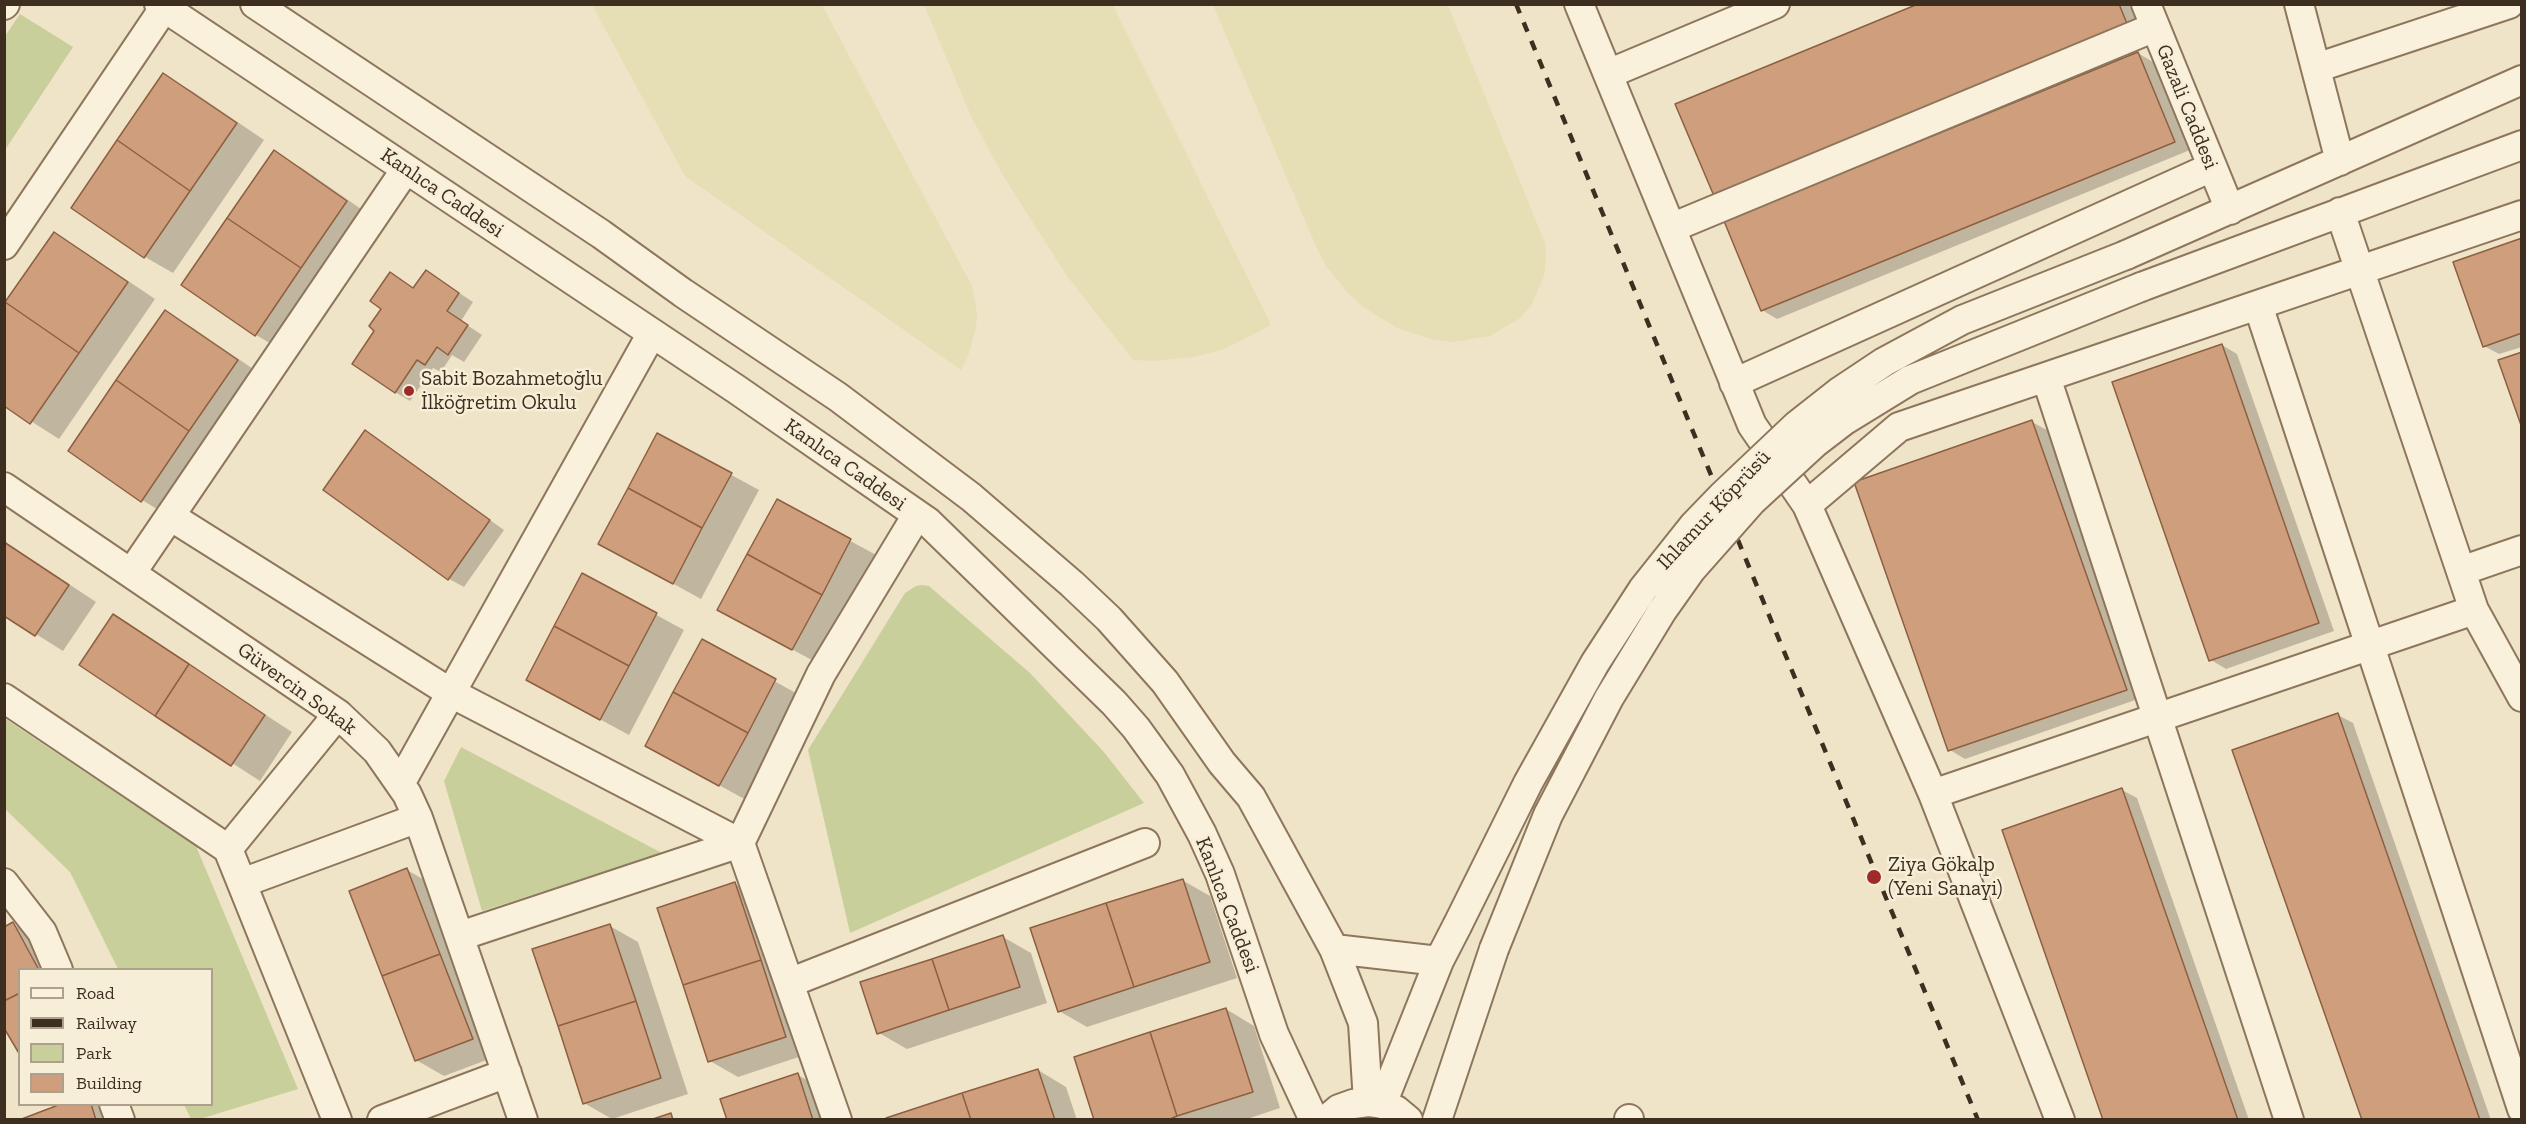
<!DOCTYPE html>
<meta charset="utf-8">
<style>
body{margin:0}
#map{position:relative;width:2526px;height:1124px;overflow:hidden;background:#f0e4c8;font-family:"Zilla Slab",serif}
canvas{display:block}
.frame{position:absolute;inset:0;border:6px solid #3d2e20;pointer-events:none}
.legend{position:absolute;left:18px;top:968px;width:195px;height:138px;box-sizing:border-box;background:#f7eed8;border:2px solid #ada18e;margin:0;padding:8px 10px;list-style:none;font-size:18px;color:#3d2e20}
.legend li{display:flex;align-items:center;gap:12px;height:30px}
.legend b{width:30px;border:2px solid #ada18e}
</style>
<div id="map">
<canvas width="2526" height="1124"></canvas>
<div class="frame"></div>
<ul class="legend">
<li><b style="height:8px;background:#faf1dc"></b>Road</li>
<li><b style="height:8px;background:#3d2e20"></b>Railway</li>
<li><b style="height:16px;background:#c9cf9b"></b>Park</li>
<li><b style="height:16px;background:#cf9f7d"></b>Building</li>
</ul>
</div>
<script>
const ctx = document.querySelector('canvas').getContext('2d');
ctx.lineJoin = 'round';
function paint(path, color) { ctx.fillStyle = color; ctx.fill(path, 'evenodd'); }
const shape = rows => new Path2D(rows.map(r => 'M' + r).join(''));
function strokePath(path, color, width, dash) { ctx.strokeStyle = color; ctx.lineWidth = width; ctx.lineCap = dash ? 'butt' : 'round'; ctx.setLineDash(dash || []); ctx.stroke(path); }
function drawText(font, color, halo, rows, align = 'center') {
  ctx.font = font + ' "Zilla Slab",serif'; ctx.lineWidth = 5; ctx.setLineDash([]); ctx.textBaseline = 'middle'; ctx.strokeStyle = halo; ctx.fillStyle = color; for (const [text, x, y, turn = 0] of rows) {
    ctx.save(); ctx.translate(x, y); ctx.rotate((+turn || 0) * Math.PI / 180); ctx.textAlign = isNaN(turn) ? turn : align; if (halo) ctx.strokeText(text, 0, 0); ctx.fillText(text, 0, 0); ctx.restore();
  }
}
const farmland = shape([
 [592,5,822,5,972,286,977,313,976,328,968,356,961,370,685,176],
 [924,5,1113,5,1271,325,1221,350,1194,357,1153,361,1133,360,1067,276,1002,174,971,116],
 [1213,5,1448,5,1545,243,1546,259,1544,276,1531,306,1519,319,1490,336,1454,342,1434,340,1397,328,1363,307,1348,293,1326,266,1318,251]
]);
const green = shape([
 [20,14,73,47,5,150,5,36],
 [922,585,929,586,1030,673,1103,751,1144,803,850,933,808,750,905,593,916,586],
 [4,718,196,846,298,1089,200,1119,191,1119,184,1105,212,1104,212,970,118,969,70,872,5,809],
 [461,747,662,853,482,911,444,781]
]);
const shadow = shape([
 [1922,4,2129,4,2142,35],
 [2138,53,2153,62,2190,150,1777,319,1762,310],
 [164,75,192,91,264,140,173,273,145,257,73,207],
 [274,152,302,168,374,218,283,351,256,335],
 [55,234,82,250,155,299,59,439,4,404,4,307],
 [2522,240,2522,347,2499,354,2484,346],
 [441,281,473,302,461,321,482,335,464,362,452,355,441,372,433,368,410,401,395,392,415,289],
 [165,312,193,328,265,377,170,517,142,500],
 [2222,345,2237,354,2334,631,2226,669,2211,660],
 [2032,422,2047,430,2141,698,1965,759,1950,750],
 [366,432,504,530,464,587,449,579],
 [658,435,759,490,701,599,628,559],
 [777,501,878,556,821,665,747,625],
 [4,541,96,602,63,651,4,614],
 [583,575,684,630,629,735,555,695],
 [113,616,292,732,260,781,81,665],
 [702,641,803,697,748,801,675,761],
 [2338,715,2353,723,2491,1120,2363,1120],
 [2122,790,2137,798,2249,1120,2105,1120],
 [407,870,435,886,500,1055,444,1076,416,1060],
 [1182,880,1210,896,1237,978,1087,1027,1059,1011],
 [735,884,763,900,814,1052,738,1077,710,1061],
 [13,924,41,940,57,970,20,970],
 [610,926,638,942,688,1094,612,1119,584,1103],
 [1003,937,1031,953,1047,1003,907,1049,879,1033],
 [1226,1009,1254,1026,1280,1108,1244,1120,1096,1120],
 [1038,1070,1066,1087,1077,1120,888,1120],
 [798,1075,826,1091,835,1120,728,1120],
 [66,1104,100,1104,117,1120,24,1120]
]);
const building = shape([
 [1918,4,2119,4,2128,26,1714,196,1675,104,1918,4],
 [2138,52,2175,142,1761,311,1724,221,2138,52],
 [163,73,237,123,190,191,117,140,163,73],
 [117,140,190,191,144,258,71,208,117,140],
 [274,150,347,201,301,268,227,218,274,150],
 [227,218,301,268,255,336,181,285,227,218],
 [54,232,128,282,79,353,5,302,54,232],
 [2522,238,2522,333,2483,347,2453,262,2522,238],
 [426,270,459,293,447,311,468,325,448,355,437,347,425,365,417,360,395,393,352,364,374,331,369,326,381,309,370,301,390,272,413,288,426,270],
 [5,302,79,353,30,424,4,406,5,302],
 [165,310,238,360,189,431,116,380,165,310],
 [2222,344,2319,623,2209,661,2112,382,2222,344],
 [2522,352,2522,428,2498,360,2522,352],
 [116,380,189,431,141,502,68,451,116,380],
 [2032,420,2127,690,1948,751,1854,482,2032,420],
 [365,430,490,520,448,580,323,490,365,430],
 [657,433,732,473,702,528,628,488,657,433],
 [628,488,702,528,673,584,598,544,628,488],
 [777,499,851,539,822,595,747,554,777,499],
 [4,542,69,585,35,636,4,616,4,542],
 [747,554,822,595,792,650,717,610,747,554],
 [582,573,657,613,629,666,554,626,582,573],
 [113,614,189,664,155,716,79,665,113,614],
 [554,626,629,666,600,720,526,680,554,626],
 [702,639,776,679,748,733,673,692,702,639],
 [189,664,265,715,231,766,155,716,189,664],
 [673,692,748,733,719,786,645,746,673,692],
 [2338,713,2480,1120,2362,1120,2232,750,2338,713],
 [2122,788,2238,1120,2103,1120,2002,830,2122,788],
 [407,868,440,954,382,976,349,891,407,868],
 [1183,879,1210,962,1134,987,1106,903,1183,879],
 [735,882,761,960,683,985,657,908,735,882],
 [1106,903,1134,987,1058,1012,1030,928,1106,903],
 [13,922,39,970,20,970,20,993,4,1001,4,927,13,922],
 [610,924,636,1001,558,1026,532,949,610,924],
 [1003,935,1020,987,949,1010,932,959,1003,935],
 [440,954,473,1039,415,1061,382,976,440,954],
 [932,959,949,1010,877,1034,860,982,932,959],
 [761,960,786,1037,708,1062,683,985,761,960],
 [20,993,20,1055,4,1028,4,1001,20,993],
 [636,1001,661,1078,583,1104,558,1026,636,1001],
 [1226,1008,1253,1092,1177,1116,1150,1032,1226,1008],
 [1150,1032,1177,1116,1168,1120,1094,1120,1074,1057,1150,1032],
 [1038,1069,1055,1120,971,1120,962,1093,1038,1069],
 [798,1073,813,1120,727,1120,720,1099,798,1073],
 [962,1093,971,1120,886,1120,886,1118,962,1093],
 [61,1104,91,1104,96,1120,19,1120,61,1104],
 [671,1113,673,1120,650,1120,671,1113]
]);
const minor = shape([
 [159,4,736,389,928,522,1114,703,1136,728,1170,775,1202,834,1220,874,1274,1034,1314,1120],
 [255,4,601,234,683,293,838,397,971,497,1072,584,1109,619,1165,682,1222,763,1251,797,1334,949,1363,1023,1368,1102],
 [1579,4,1752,425,1807,505,1933,794,2060,1120],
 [2146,4,2230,210],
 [2299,4,2340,161],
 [4,5,5,4],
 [2316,68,2509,4],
 [1608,74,1775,4],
 [2340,212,2474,610,2522,697],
 [1671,228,2155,27],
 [4,245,164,8],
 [2126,255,2522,80],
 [2141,287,2522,145],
 [2258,305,2522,1109],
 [2046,377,2289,1120],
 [1734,383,2212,167],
 [4,487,338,714,377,751,407,794,418,818,523,1120],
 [1807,505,1899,427,2522,215],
 [170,516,451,693,740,843,837,1120],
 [2461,571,2522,550],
 [132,572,406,169],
 [4,698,228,849,337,1120],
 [400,784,652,333],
 [1933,794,2474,610],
 [228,849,338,714],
 [4,883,42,932,58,970],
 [242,883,418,818],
 [460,936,740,843,821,674,917,515],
 [1334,949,1439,961],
 [789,983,1145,843],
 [114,1104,120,1120],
 [1382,1104,1439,961,1457,926],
 [382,1120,507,1073],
 [1326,1120,1339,1109,1353,1104,1368,1102,1382,1104,1396,1110,1408,1120],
 [1437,1120,1494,949],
 [1629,1120,1629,1119]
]);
const rail = shape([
 [1516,4,1978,1120]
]);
const minorBridge = shape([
 [1457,926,1528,783,1595,663,1643,589,1694,525,1722,496,1797,425,1839,392,1884,362,1962,320,2126,255],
 [1494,949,1548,815,1609,698,1662,611,1691,570,1752,501,1815,443,1845,420,1910,380,2141,287]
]);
const markers = [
 [409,391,6,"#9e2a2b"],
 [1874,877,8,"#9e2a2b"]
];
const streetNames = [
 ["Gazali Caddesi",2187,107,68],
 ["Kanlıca Caddesi",442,193,34],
 ["Kanlıca Caddesi",845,465,35],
 ["Ihlamur Köprüsü",1714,510,-47],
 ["Güvercin Sokak",297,689,36],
 ["Kanlıca Caddesi",1227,905,69]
];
const poiNames = [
 ["Sabit Bozahmetoğlu",421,379],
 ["İlköğretim Okulu",421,403],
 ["Ziya Gökalp",1888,865],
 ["(Yeni Sanayi)",1888,889]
];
paint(farmland, '#e6deb5');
paint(green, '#c9cf9b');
paint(shadow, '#0003');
paint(building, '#cf9f7d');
strokePath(building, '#8d5f41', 1.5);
strokePath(minor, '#8d765c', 32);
strokePath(minor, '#faf1dc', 28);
strokePath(rail, '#3d2e20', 4.5, [10, 10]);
strokePath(minorBridge, '#8d765c', 32, []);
strokePath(minorBridge, '#faf1dc', 28);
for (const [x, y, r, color] of markers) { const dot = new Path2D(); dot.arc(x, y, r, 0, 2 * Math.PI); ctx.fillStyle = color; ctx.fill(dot); strokePath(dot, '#f7eed8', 2); }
drawText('21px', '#3d2e20', '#f7eed8', streetNames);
drawText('21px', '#3d2e20', '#f7eed8', poiNames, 'left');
</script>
